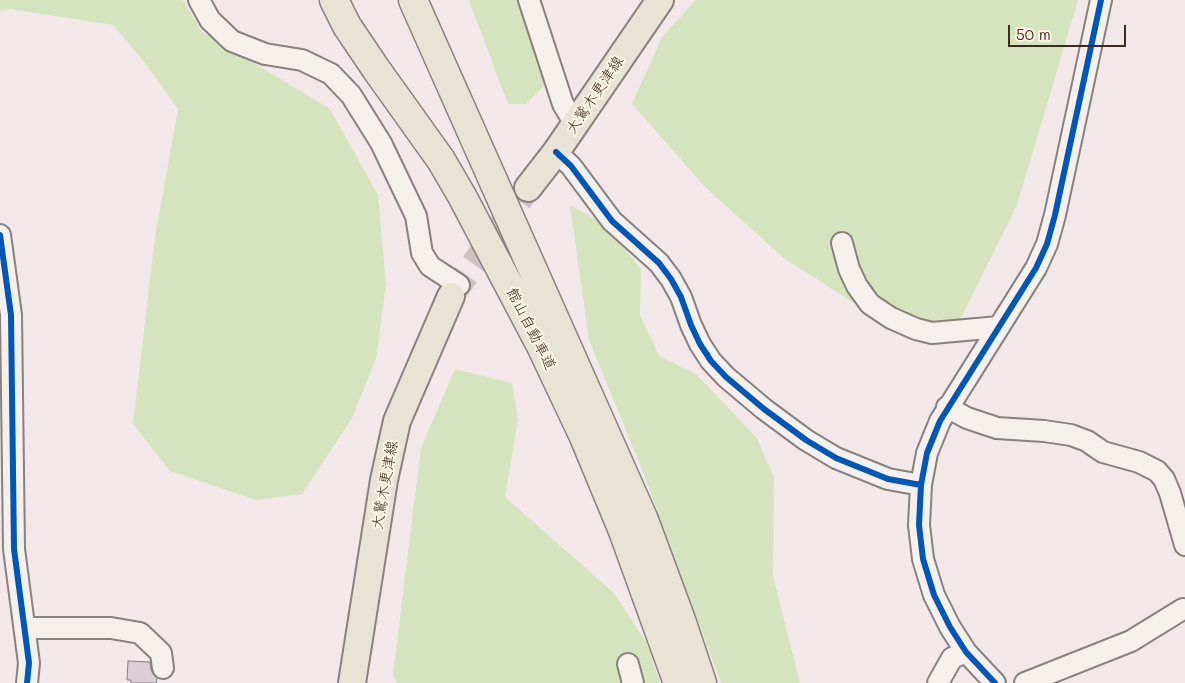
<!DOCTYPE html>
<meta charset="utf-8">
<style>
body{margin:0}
#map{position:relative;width:1185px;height:683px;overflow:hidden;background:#f2e8ea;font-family:Mali,sans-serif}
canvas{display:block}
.scale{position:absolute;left:1008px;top:25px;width:118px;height:22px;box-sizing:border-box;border:2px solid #3b2a1e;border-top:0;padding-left:6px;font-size:15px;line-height:18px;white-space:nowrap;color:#3b2a1e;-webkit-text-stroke:4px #fcf5e5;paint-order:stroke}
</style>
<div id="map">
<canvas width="1185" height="683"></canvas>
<div class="scale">50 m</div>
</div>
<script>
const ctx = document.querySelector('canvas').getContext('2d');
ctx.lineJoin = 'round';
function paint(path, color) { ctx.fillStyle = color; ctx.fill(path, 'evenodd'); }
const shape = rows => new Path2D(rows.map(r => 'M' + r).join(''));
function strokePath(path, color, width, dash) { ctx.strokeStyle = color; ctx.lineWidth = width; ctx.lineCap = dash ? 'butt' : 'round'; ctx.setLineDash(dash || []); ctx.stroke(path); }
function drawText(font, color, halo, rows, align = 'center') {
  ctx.font = font + ' Mali,"Klee One",sans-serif'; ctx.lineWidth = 4; ctx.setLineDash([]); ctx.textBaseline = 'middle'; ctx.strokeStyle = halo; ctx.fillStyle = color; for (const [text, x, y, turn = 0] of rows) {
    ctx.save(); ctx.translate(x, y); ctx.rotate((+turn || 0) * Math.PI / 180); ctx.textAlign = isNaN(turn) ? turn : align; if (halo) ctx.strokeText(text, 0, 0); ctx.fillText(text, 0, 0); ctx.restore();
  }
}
const green = shape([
 [0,0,183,0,202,32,330,109,378,195,386,284,376,359,352,418,302,494,256,500,170,471,133,424,155,237,178,109,142,59,113,25,11,9,0,11],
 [469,0,519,0,546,84,526,104,508,104],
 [696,0,1078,0,1017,205,954,332,881,320,785,259,706,188,632,104,662,37],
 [570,205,605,225,641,269,640,315,659,356,696,374,756,437,774,477,773,576,800,683,721,683,643,472,589,340],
 [455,369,512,383,518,420,505,497,614,593,647,644,660,683,397,683,393,674,421,448]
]);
const building = shape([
 [128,661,150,662,151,670,157,678,156,683,131,683,131,680,127,680,128,661]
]);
const majorTunnel = shape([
 [451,296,528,188]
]);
const minor = shape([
 [199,0,210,20,232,41,265,54,302,60,331,74,351,95,381,143,416,216,422,253,430,266,459,285],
 [529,0,563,104,575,124],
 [556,152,571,166,612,221,659,263,671,279,681,297,691,325,700,344,711,361,726,377,764,409,806,440,836,458,888,479,921,485],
 [0,235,11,315,14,549,29,663,27,683],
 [842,243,849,269,857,286,870,304,891,318,916,329,932,333,999,327],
 [947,407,967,418,997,428,1044,431,1071,435,1087,441,1103,452,1139,462,1157,471,1164,479,1170,493,1185,545],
 [25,628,111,628,140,633,161,653,163,668],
 [628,664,633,683],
 [938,683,952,658,966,652],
 [995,683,966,652,950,627,934,595,923,559,919,525,921,485,927,453,940,421,1036,268,1047,244,1055,215,1101,0],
 [1025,683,1131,641,1183,609]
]);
const major = shape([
 [528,188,556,152,660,0],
 [352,683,384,480,397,421,451,296]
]);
const highway = shape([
 [334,0,347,26,376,69,441,160,462,196,541,346,584,437,623,531,678,683],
 [413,0,644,520,681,620,702,683]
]);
const cycleway = shape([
 [556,152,571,166,612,221,659,263,671,279,681,297,691,325,700,344,711,361,726,377,764,409,806,440,836,458,888,479,921,485],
 [0,235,11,315,14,549,29,663,27,683],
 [995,683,966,652,950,627,934,595,923,559,919,525,921,485,927,453,940,421,1036,268,1047,244,1055,215,1101,0]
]);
const streetNames = [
 ["大鷲木更津線",595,95,-56],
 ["館山自動車道",531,329,63],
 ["大鷲木更津線",385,485,-80]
];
paint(green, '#d5e4be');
paint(building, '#dbcfd7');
strokePath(building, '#88817f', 1);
strokePath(majorTunnel, '#cdc2c1', 26, [26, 13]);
strokePath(minor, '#88817f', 24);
strokePath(major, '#88817f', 30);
strokePath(highway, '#88817f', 31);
strokePath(minor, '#f5f0ec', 20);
strokePath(major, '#e9e3d5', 26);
strokePath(highway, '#e9e3d5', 28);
strokePath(cycleway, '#0057b8', 6);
drawText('15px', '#3b2a1e', '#fcf5e5', streetNames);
</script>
